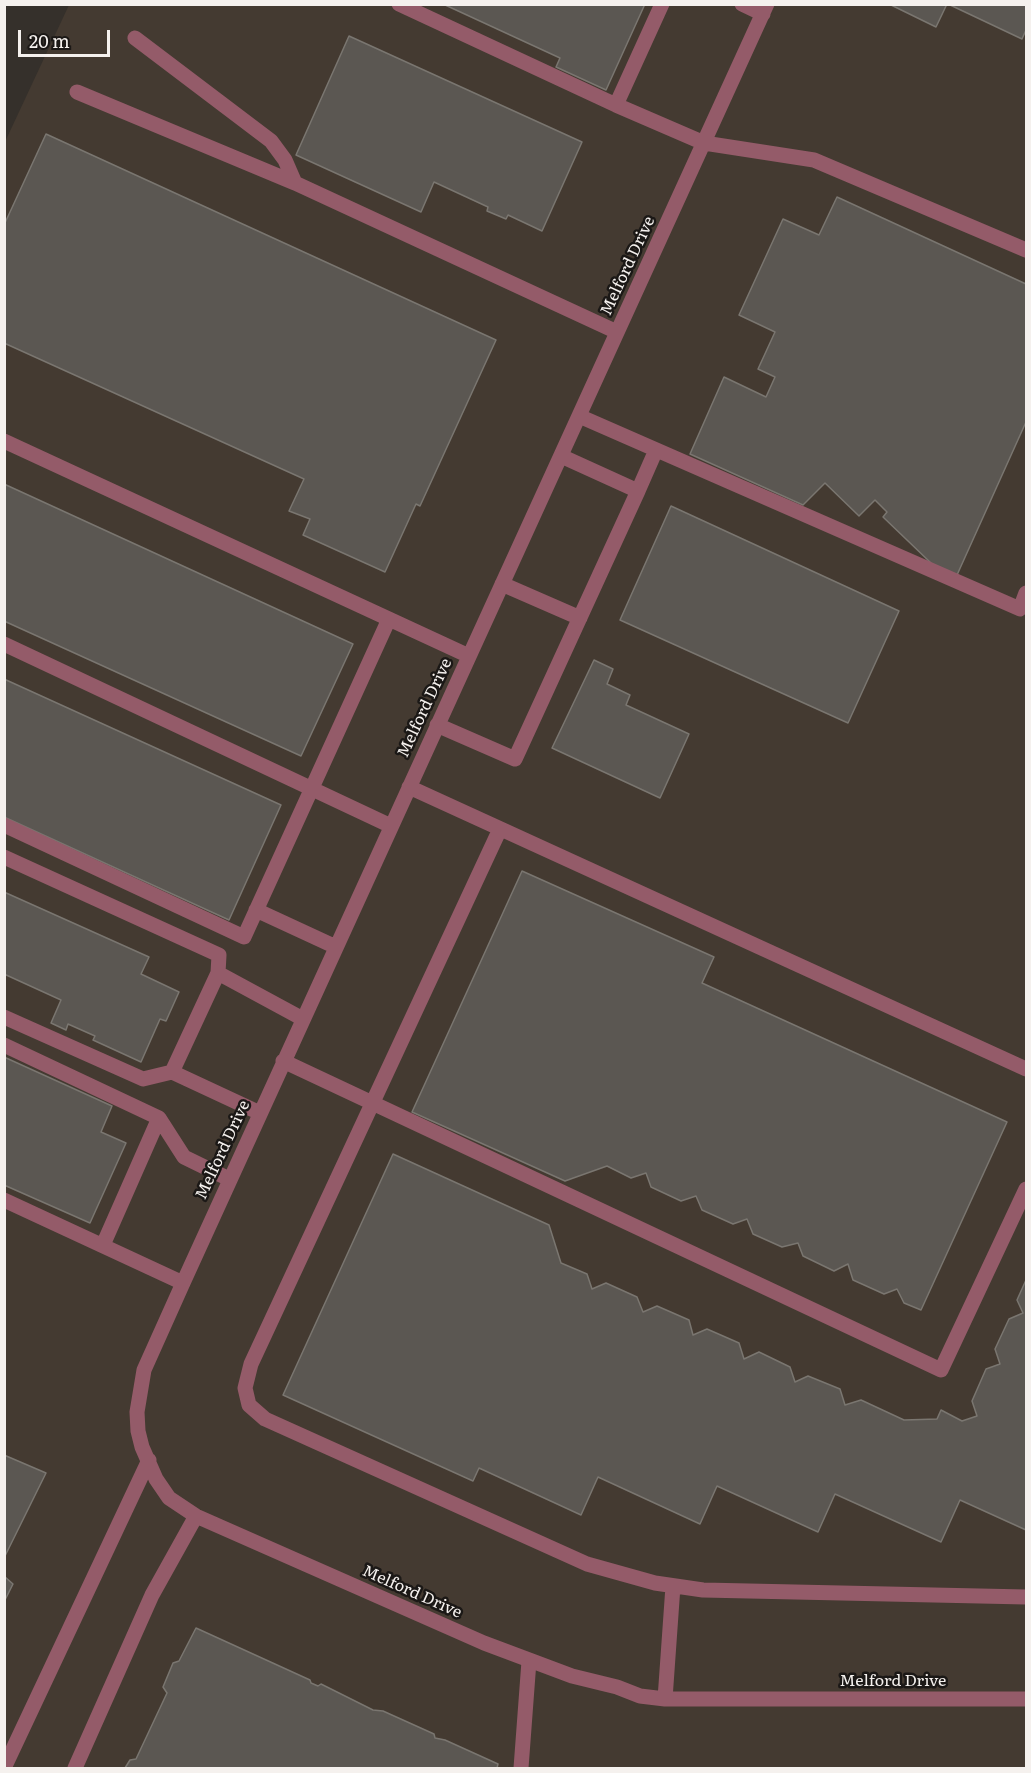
<!DOCTYPE html>
<style>
body{margin:0}
#map{position:relative;width:1031px;height:1773px;overflow:hidden;background:#35302b;font-family:Literata,serif}
canvas{display:block}
.frame{position:absolute;inset:0;border:6px solid #f5f1ee;pointer-events:none}
.scale{position:absolute;left:18px;top:30px;width:92px;height:27px;box-sizing:border-box;border:3px solid #f5f1ee;border-top:0;padding-left:8px;font-size:18px;line-height:21px;white-space:nowrap;color:#f5f1ee;-webkit-text-stroke:4px #1b1816;paint-order:stroke}
</style>
<div id="map">
<canvas width="1031" height="1773"></canvas>
<div class="frame"></div>
<div class="scale">20 m</div>
</div>
<script>
const ctx = document.querySelector('canvas').getContext('2d');
ctx.lineJoin = 'round';
function paint(path, color) { ctx.fillStyle = color; ctx.fill(path, 'evenodd'); }
const shape = rows => new Path2D(rows.map(r => 'M' + r).join(''));
function strokePath(path, color, width, dash) { ctx.strokeStyle = color; ctx.lineWidth = width; ctx.lineCap = dash ? 'butt' : 'round'; ctx.setLineDash(dash || []); ctx.stroke(path); }
function drawText(font, color, halo, rows, align = 'center') {
  ctx.font = font + ' Literata,serif'; ctx.lineWidth = 5; ctx.setLineDash([]); ctx.textBaseline = 'middle'; ctx.strokeStyle = halo; ctx.fillStyle = color; for (const [text, x, y, turn = 0] of rows) {
    ctx.save(); ctx.translate(x, y); ctx.rotate((+turn || 0) * Math.PI / 180); ctx.textAlign = isNaN(turn) ? turn : align; if (halo) ctx.strokeText(text, 0, 0); ctx.fillText(text, 0, 0); ctx.restore();
  }
}
const built = shape([
 [69,5,1026,5,1026,1768,5,1768,4,144]
]);
const building = shape([
 [443,4,645,4,606,90,556,67,560,58,443,4],
 [889,4,947,4,936,27,889,4],
 [948,4,1026,4,1026,30,1022,39,948,4],
 [349,36,582,142,542,231,508,215,506,219,487,211,488,207,434,182,421,212,296,155,349,36],
 [46,134,496,340,420,506,416,504,385,572,303,535,310,519,289,511,304,479,4,343,4,225,46,134],
 [837,197,1026,284,1026,422,957,575,932,564,883,517,887,512,875,500,859,516,825,483,803,505,690,454,724,377,766,397,775,377,758,369,775,332,739,315,783,219,819,235,837,197],
 [4,484,353,644,301,756,4,621,4,484],
 [671,506,899,611,848,723,620,620,671,506],
 [594,660,613,669,607,684,630,695,626,705,689,734,660,798,552,748,594,660],
 [4,679,281,805,229,920,4,817,4,679],
 [522,871,714,957,702,983,1007,1122,921,1310,904,1303,897,1289,884,1294,853,1280,848,1264,834,1271,803,1256,798,1243,782,1247,753,1234,747,1219,733,1224,702,1210,696,1196,681,1201,651,1187,646,1173,631,1178,607,1166,565,1181,412,1112,522,871],
 [4,892,149,957,141,974,179,992,166,1021,160,1019,141,1062,93,1040,95,1036,68,1024,66,1030,51,1023,61,1000,4,974,4,892],
 [4,1057,112,1106,101,1132,126,1143,90,1223,4,1185,4,1057],
 [393,1154,549,1225,561,1263,587,1274,592,1289,606,1283,637,1297,643,1312,657,1306,689,1320,693,1335,707,1329,739,1343,744,1359,759,1352,790,1367,795,1382,808,1376,840,1389,845,1405,861,1400,904,1420,937,1419,941,1410,962,1421,977,1416,972,1401,986,1369,1000,1364,995,1349,1009,1319,1023,1313,1017,1300,1026,1280,1026,1530,960,1500,941,1542,835,1494,818,1532,717,1486,700,1524,598,1477,581,1515,479,1468,473,1481,283,1395,393,1154],
 [4,1455,46,1473,4,1558,4,1455],
 [4,1576,13,1584,4,1602,4,1576],
 [196,1628,310,1680,311,1683,318,1686,321,1684,373,1710,383,1711,434,1734,435,1738,445,1740,498,1764,497,1768,125,1768,130,1760,136,1759,167,1693,163,1687,173,1663,179,1661,196,1628]
]);
const minor = shape([
 [399,4,616,105,662,4],
 [742,4,763,14],
 [767,4,183,1283,144,1370,137,1412,138,1431,142,1447,156,1479,169,1498,196,1516,484,1643,572,1676,617,1687,640,1696,665,1699,1026,1699],
 [135,38,271,141,285,160,295,183],
 [77,92,295,183,617,332],
 [616,105,704,143,814,160,1026,250],
 [579,416,1020,609,1026,593],
 [4,441,469,656],
 [638,491,656,450],
 [502,584,580,618],
 [4,644,391,826],
 [437,725,515,759,638,491,561,456],
 [409,787,1026,1069],
 [4,825,244,937,389,619],
 [500,829,251,1364,245,1388,249,1405,265,1419,587,1564,655,1583,703,1590,1026,1597],
 [4,857,219,955,218,973],
 [256,910,336,947],
 [4,1017,143,1079,172,1072],
 [4,1045,159,1118,184,1157,229,1179],
 [283,1061,941,1370,1026,1189],
 [260,1113,172,1072,218,973,303,1019],
 [4,1200,183,1283],
 [103,1245,159,1118],
 [665,1699,673,1586],
 [4,1768,149,1460],
 [75,1768,152,1595,196,1516],
 [521,1768,529,1661]
]);
const streetNames = [
 ["Melford Drive",628,266,-65],
 ["Melford Drive",425,708,-65],
 ["Melford Drive",223,1150,-65],
 ["Melford Drive",412,1592,24],
 ["Melford Drive",893,1681]
];
paint(built, '#443a31');
paint(building, '#5b5752');
strokePath(building, '#7a7670', 1.5);
strokePath(minor, '#945b69', 15);
drawText('16px', '#f5f1ee', '#1b1816', streetNames);
</script>
